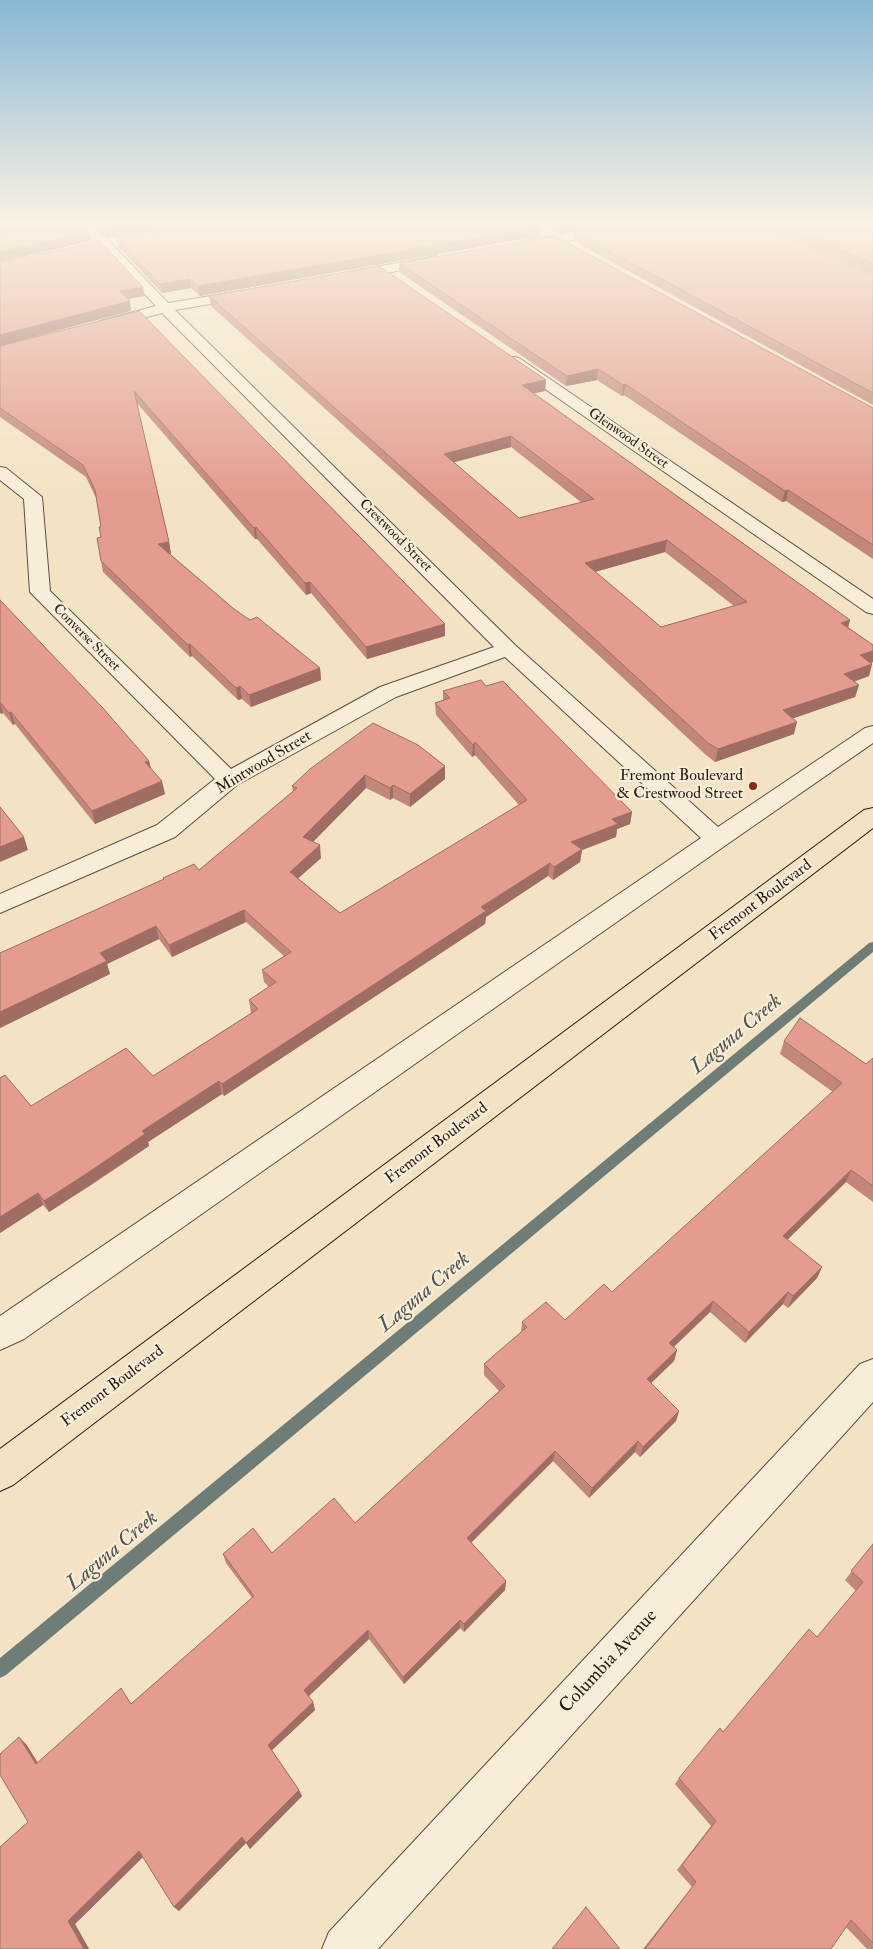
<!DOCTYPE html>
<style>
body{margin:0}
canvas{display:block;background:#f3e3c4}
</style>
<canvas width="873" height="1949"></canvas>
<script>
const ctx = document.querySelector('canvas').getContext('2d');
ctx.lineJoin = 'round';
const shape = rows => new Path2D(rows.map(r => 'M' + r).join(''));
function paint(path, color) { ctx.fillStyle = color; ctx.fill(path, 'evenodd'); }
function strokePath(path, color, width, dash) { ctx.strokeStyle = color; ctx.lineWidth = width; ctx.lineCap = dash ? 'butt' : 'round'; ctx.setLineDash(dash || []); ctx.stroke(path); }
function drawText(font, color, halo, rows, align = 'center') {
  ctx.font = font + ' "IM FELL Double Pica",serif'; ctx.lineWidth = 4.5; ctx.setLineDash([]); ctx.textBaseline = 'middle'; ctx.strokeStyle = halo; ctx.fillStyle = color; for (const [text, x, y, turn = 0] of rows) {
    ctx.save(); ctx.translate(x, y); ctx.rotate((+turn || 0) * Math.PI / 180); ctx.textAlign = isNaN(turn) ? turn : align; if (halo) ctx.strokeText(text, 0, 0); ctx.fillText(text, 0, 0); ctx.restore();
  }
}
const stream = shape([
 [873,942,873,952,6,1675,0,1678,0,1658,869,943,873,942]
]);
const minor = shape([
 [76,224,89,224,109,241,168,303,247,290,252,291,254,294,252,297,175,310,515,645,718,827,865,728,873,726,873,743,726,845,24,1339,0,1350,0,1316,701,838,505,657,396,697,237,785,175,837,0,913,0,894,157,825,215,779,30,592,24,499,0,480,0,467,6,468,42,497,50,591,231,769,380,687,494,647,162,313,105,328,100,327,98,324,100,321,156,306,101,247,76,224],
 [618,224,645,224,639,228,523,249,517,245,523,241,618,224],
 [436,256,442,260,440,263,348,280,341,276,348,272,436,256],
 [514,357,519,358,873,599,873,614,866,612,509,364,507,361,509,358,514,357],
 [873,1359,873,1402,378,1949,322,1949,329,1932,860,1364,873,1359]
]);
const major = shape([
 [873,808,873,828,13,1485,0,1491,0,1449,864,810,873,808]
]);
const wall = shape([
 [92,224,196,224,108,238],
 [543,224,607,224,558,233],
 [762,224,873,224,873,275],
 [574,232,873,276,873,405,574,241],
 [540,236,200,296,191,288,162,293,118,247,116,238],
 [399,263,873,408,873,559,786,501,782,502,624,395,622,396,597,380,566,386,399,272],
 [209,296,546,380,545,391,534,393,850,620,848,627,873,645,873,662,871,663,872,664,869,676,854,682,859,685,855,697,793,718,794,734,715,762,706,755,595,652,211,306],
 [511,447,582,503,519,518,454,462],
 [665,552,734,606,661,627,595,572],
 [139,311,445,624,445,636,367,659,311,593,306,595,257,539,255,539,136,402,169,542,171,554,170,554,234,609,320,668,321,680,251,707,242,699,238,700,192,656,190,657,103,572,101,561,101,527,97,500,86,477,0,417,0,346],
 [0,598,0,600,149,761,151,769,165,794,95,824,15,724,13,725,3,713,1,714,0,713],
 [486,686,632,812,630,824,617,829,616,837,582,850,580,862,553,880,548,876,486,917,485,924,224,1096,222,1094,148,1142,149,1146,90,1186,49,1212,43,1205,0,1233,0,1078,31,1106,153,1076,251,1013,249,1000,269,987,264,982,262,970,284,956,246,922,172,957,159,939,107,964,110,974,0,1028,0,953,163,880,163,878,199,870,293,792,292,786,310,769,445,766,445,779,410,807,393,798,390,800,366,788,313,842,321,858,298,878,340,913,519,805,475,755,472,757,436,715,435,703,443,700,443,691],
 [784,1041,866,1064,873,1058,873,1202,846,1182,787,1240,822,1267,817,1278,788,1308,783,1304,745,1343,710,1312,674,1347,677,1350,674,1361,651,1383,679,1411,676,1421,640,1457,635,1452,589,1498,553,1461,471,1542,506,1581,505,1590,464,1632,460,1628,404,1684,369,1639,308,1696,313,1702,315,1710,272,1750,299,1790,302,1796,250,1849,246,1843,179,1911,174,1907,143,1857,75,1924,89,1949,0,1949,28,1822,26,1744,38,1763,132,1703,252,1598,226,1563,223,1554,272,1553,355,1523,499,1391,484,1375,484,1364,521,1332,522,1322,565,1320,612,1292,833,1092,780,1054],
 [873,1544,873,1949,867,1949,846,1927,831,1949,643,1949,692,1887,677,1870,711,1826,675,1784,679,1778,723,1732,817,1637,856,1591,845,1580]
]);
const shadedWall = shape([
 [137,224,196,224,108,238,106,229],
 [559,224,607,224,558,233],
 [540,227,540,236,200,296,198,286],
 [90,232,91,241,0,262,0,252],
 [190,279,191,288,162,293,160,284],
 [143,287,145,296,122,300,120,291],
 [130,301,131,311,0,346,0,335],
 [598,369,597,380,566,386,567,376],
 [546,380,545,391,522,396,522,385],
 [625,384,624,395,622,396,623,385],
 [511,436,511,447,444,465,444,454],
 [788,490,786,501,782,502,785,491],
 [256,527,257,539,255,539,254,528],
 [667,540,665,552,584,575,585,563],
 [169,542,171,554,160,556,158,544],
 [310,582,311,593,306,595,305,583],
 [850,620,847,632,841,623],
 [445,624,445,636,367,659,366,647],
 [190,644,192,656,190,657,188,645],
 [873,651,873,662,857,667,860,655],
 [872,664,869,676,840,686,844,674],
 [320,668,321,680,251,707,249,695],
 [859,685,855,697,780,723,783,710],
 [240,686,242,699,238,700,236,688],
 [0,703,3,713,1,714,0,711],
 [11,712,15,724,13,725,9,713],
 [797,722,794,734,715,762,718,749],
 [475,742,475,755,472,757,473,745],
 [149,761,152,773,145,762],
 [445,766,445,779,410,807,410,794],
 [365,775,366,788,305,850,303,837],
 [162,781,165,794,95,824,92,811],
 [393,785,393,798,390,800,390,788],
 [632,812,630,824,617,829,616,837,582,850,580,862,553,880,554,867,571,842,612,819],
 [24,837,28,850,0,862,0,847],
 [320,845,321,858,292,884,290,872],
 [550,863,548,876,486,917,485,924,224,1096,222,1084,481,907],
 [244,910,246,922,172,957,169,945],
 [156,926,159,939,107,964,110,974,0,1028,0,1012,100,953],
 [219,1081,222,1094,148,1142,149,1146,49,1212,44,1201,142,1131],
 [851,1170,846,1182,779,1248,783,1236],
 [38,1193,43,1205,0,1233,0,1217],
 [822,1267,817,1278,788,1308,793,1296],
 [788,1292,783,1304,745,1343,749,1332],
 [713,1301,710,1312,666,1354,669,1343],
 [677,1350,674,1361,644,1390,647,1379],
 [679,1411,676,1421,640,1457,643,1447],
 [638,1441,635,1452,589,1498,592,1488],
 [555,1451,553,1461,467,1547,467,1538],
 [506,1581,505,1590,464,1632,464,1624],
 [460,1620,460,1628,404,1684,403,1677],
 [368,1630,369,1639,307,1698,304,1690],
 [313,1702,315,1710,271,1751,268,1745],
 [19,1737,26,1744,43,1771,36,1764],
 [299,1790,302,1796,250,1849,246,1843],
 [242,1837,246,1843,179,1911,174,1907],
 [139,1851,144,1856,75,1924,89,1949,84,1949,68,1921]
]);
const building = shape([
 [0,224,81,224,90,232,0,252,0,224],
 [101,224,137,224,106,229,101,224],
 [211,224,536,224,540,227,198,286,190,279,160,284,116,238,211,224],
 [620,224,760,224,873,276,873,393,574,232,620,224],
 [783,224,873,224,873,264,783,224],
 [555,236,873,408,873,545,788,490,785,491,625,384,623,385,598,369,567,376,399,263,555,236],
 [100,241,143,287,120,291,130,301,0,335,0,263,100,241],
 [379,266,546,380,522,385,850,620,841,623,873,645,873,651,860,655,872,664,844,674,859,685,783,710,797,722,718,749,708,743,596,640,209,296,379,266],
 [511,436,594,499,519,518,444,454,511,436],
 [667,540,747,602,661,627,585,563,667,540],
 [139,311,445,624,366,647,310,582,305,583,256,527,254,528,134,391,169,542,158,544,234,609,250,620,257,617,320,668,249,695,240,686,236,688,190,644,188,645,101,561,97,538,101,537,99,527,101,527,95,490,83,465,0,408,0,346,139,311],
 [0,600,102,707,149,761,145,762,162,781,92,811,11,712,9,713,0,702,0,600],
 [481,680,486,686,503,681,632,812,612,819,618,824,571,842,582,849,554,867,550,863,481,907,486,911,222,1084,219,1081,142,1131,145,1134,86,1174,44,1201,38,1193,0,1217,0,1078,5,1075,31,1106,126,1048,153,1076,258,1009,249,1000,276,982,262,970,291,952,244,910,169,945,156,926,100,953,107,961,0,1012,0,953,164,879,163,878,194,864,199,870,297,788,292,786,310,769,373,723,418,745,445,766,410,794,393,785,390,788,365,775,303,837,320,845,290,872,340,913,527,800,475,742,473,745,435,703,450,698,443,691,481,680],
 [0,807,24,837,0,847,0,807],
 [800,1018,866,1064,873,1058,873,1186,851,1170,783,1236,822,1267,793,1296,788,1292,749,1332,713,1301,669,1343,677,1350,647,1379,679,1411,643,1447,638,1441,592,1488,555,1451,467,1538,506,1581,464,1624,460,1620,403,1677,368,1630,304,1690,313,1702,268,1745,299,1790,246,1843,242,1837,174,1907,139,1851,68,1921,84,1949,0,1949,0,1847,28,1822,0,1775,0,1754,19,1737,36,1764,121,1688,131,1704,254,1596,223,1554,253,1528,272,1553,334,1498,355,1523,505,1386,484,1364,527,1327,522,1322,546,1302,565,1320,604,1284,612,1292,842,1083,784,1041,800,1018],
 [873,1544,873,1943,851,1920,831,1949,645,1949,696,1882,682,1865,716,1821,679,1778,720,1728,723,1732,809,1629,817,1637,863,1582,851,1571,873,1544],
 [586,1907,620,1949,552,1949,586,1907]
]);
const markers = [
 [753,786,5,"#8f2418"]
];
const farStreetnames = [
 ["Glenwood Street",628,439,35],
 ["Crestwood Street",395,536,45],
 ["Converse Street",86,638,45]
];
const streetNames = [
 ["Mintwood Street",264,763,-31],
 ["Fremont Boulevard",761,901,-37],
 ["Fremont Boulevard",437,1144,-37],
 ["Fremont Boulevard",113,1387,-37]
];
const poiNames = [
 ["Fremont Boulevard",743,777],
 ["& Crestwood Street",743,795]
];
const nearStreetnames = [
 ["Columbia Avenue",609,1662,-47]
];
const nearWaternames = [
 ["Laguna Creek",737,1035,-40],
 ["Laguna Creek",425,1293,-40],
 ["Laguna Creek",113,1552,-40]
];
paint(stream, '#6e7d77');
strokePath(minor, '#5c4e41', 2);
strokePath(major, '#2a1c15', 2);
paint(minor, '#f7edd9');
paint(major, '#f3e3c4');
paint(wall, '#c3867a');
paint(shadedWall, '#9f6d63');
paint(building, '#e39c8e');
strokePath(building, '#9f6d63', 1);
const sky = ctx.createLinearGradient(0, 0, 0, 497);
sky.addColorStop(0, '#89b8d5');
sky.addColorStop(0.45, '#faf2e4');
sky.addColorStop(1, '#faf2e400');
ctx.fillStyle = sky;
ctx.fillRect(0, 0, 873, 497);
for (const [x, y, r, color] of markers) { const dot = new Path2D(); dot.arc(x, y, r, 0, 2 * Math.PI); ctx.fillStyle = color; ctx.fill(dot); strokePath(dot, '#f7edd9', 2); }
drawText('14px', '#2a1c15', '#f7edd9', farStreetnames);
drawText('16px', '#2a1c15', '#f7edd9', streetNames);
drawText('16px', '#2a1c15', '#f7edd9', poiNames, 'right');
drawText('19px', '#2a1c15', '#f7edd9', nearStreetnames);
drawText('italic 21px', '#52544e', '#f7edd9', nearWaternames);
</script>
